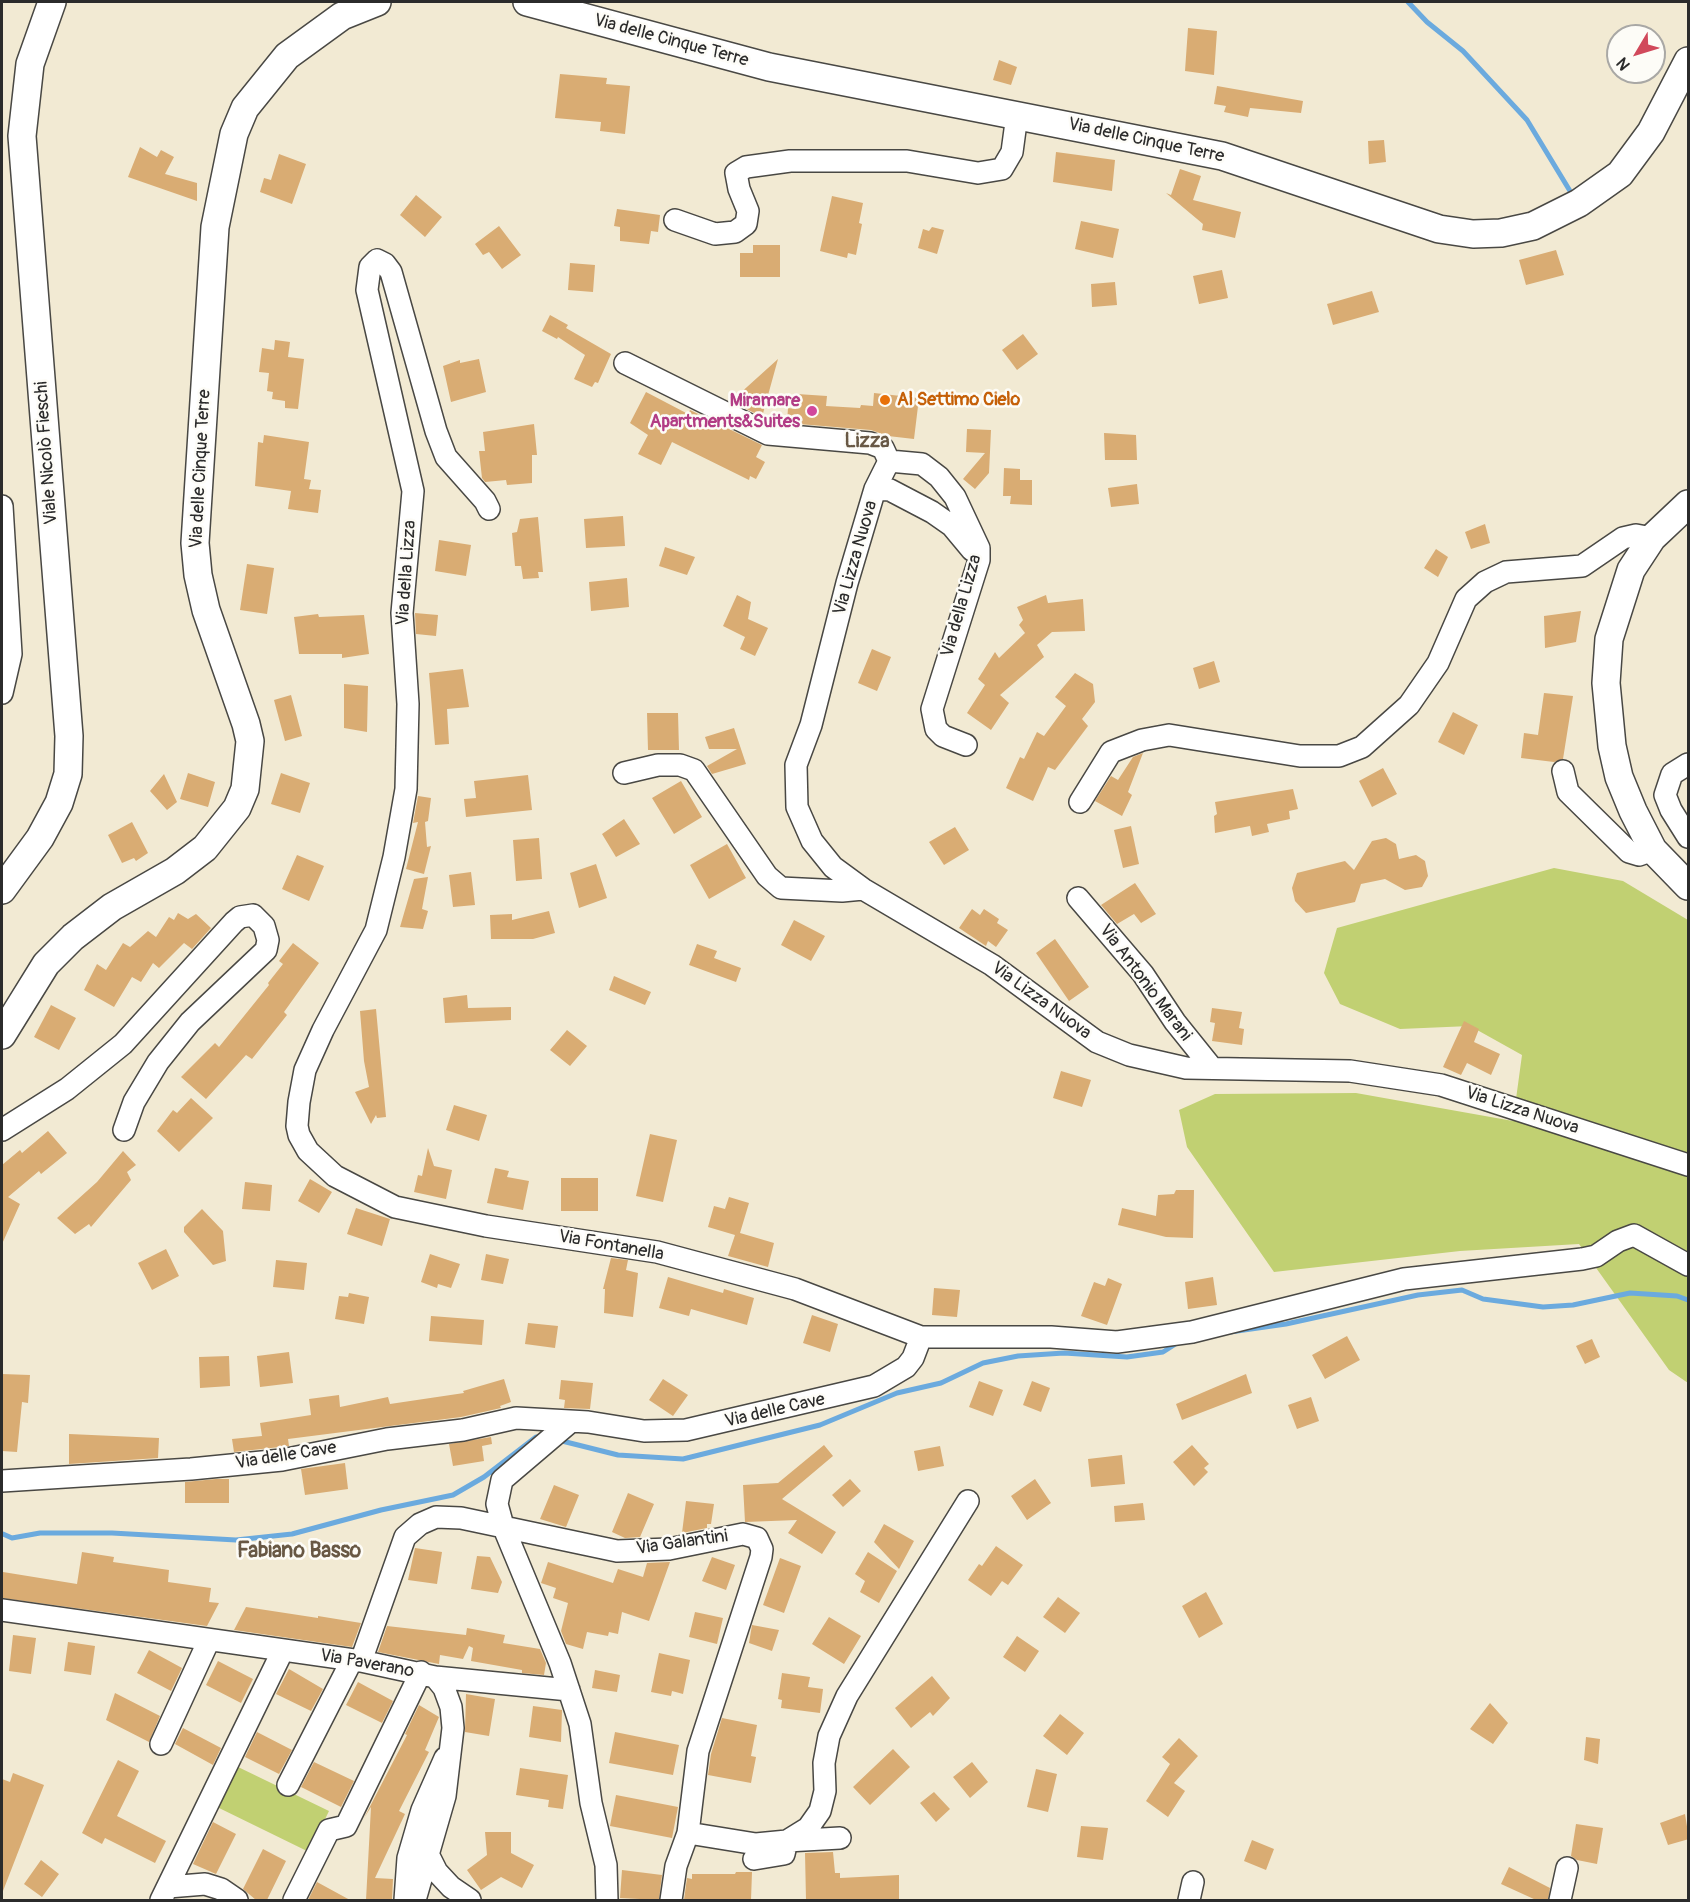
<!DOCTYPE html>
<meta charset="utf-8">
<style>
body{margin:0}
#map{position:relative;width:1690px;height:1902px;overflow:hidden;background:#f2ead3;font-family:Pangolin,sans-serif}
canvas{display:block}
.frame{position:absolute;inset:0;border:3px solid #2b2b2b;pointer-events:none}
.north{position:absolute;left:1606px;top:24px;width:60px;height:60px;box-sizing:border-box;background:#fdfcf7;border:2px solid #a9a8a5;border-radius:50%;rotate:232deg;font-size:16px;font-weight:700;line-height:24px;text-align:center;color:#2b2b2b}
.north::after{content:'';display:block;margin:auto;width:21px;height:27px;background:#d1495b;clip-path:polygon(50% 0,100% 100%,50% 72%,0 100%)}
</style>
<div id="map">
<canvas width="1690" height="1902"></canvas>
<div class="frame"></div>
<div class="north">N</div>
</div>
<script>
const ctx = document.querySelector('canvas').getContext('2d');
ctx.lineJoin = 'round';
function paint(path, color) { ctx.fillStyle = color; ctx.fill(path, 'evenodd'); }
const shape = rows => new Path2D(rows.map(r => 'M' + r).join(''));
function strokePath(path, color, width, dash) { ctx.strokeStyle = color; ctx.lineWidth = width; ctx.lineCap = dash ? 'butt' : 'round'; ctx.setLineDash(dash || []); ctx.stroke(path); }
function drawText(font, color, halo, rows, align = 'center') {
  ctx.font = font + ' Pangolin,sans-serif'; ctx.lineWidth = 5; ctx.setLineDash([]); ctx.textBaseline = 'middle'; ctx.strokeStyle = halo; ctx.fillStyle = color; for (const [text, x, y, turn = 0] of rows) {
    ctx.save(); ctx.translate(x, y); ctx.rotate((+turn || 0) * Math.PI / 180); ctx.textAlign = isNaN(turn) ? turn : align; if (halo) ctx.strokeText(text, 0, 0); ctx.fillText(text, 0, 0); ctx.restore();
  }
}
const green = shape([
 [1554,868,1623,881,1688,920,1688,1383,1669,1370,1579,1244,1460,1251,1274,1272,1187,1147,1179,1110,1215,1094,1356,1093,1513,1121,1522,1055,1470,1026,1400,1029,1340,1004,1324,973,1337,928],
 [236,1766,329,1811,309,1852,217,1807]
]);
const stream = shape([
 [1408,2,1427,22,1463,51,1527,120,1570,191],
 [1230,1332,1286,1324,1418,1295,1462,1290,1483,1299,1543,1307,1573,1305,1630,1293,1677,1296,1688,1300],
 [558,1440,618,1455,683,1459,820,1425,897,1393,941,1383,983,1363,1018,1356,1064,1353,1127,1357,1163,1352,1177,1343],
 [3,1534,12,1538,40,1533,112,1533,236,1540,292,1534,381,1510,453,1495,484,1477,536,1437,541,1437]
]);
const building = shape([
 [1188,28,1217,31,1214,75,1185,71],
 [999,60,1017,67,1011,85,993,80],
 [560,74,607,78,606,84,630,86,625,134,600,131,601,122,555,118],
 [1217,86,1303,101,1301,113,1250,108,1248,117,1224,112,1226,106,1214,104],
 [1384,140,1386,162,1369,164,1368,141],
 [140,147,157,157,161,150,174,157,165,174,197,183,197,201,128,177],
 [1056,152,1115,160,1112,191,1053,182],
 [279,154,306,164,292,204,260,192,264,178,271,180],
 [1180,169,1201,176,1193,200,1241,212,1235,238,1202,230,1203,224,1166,193,1171,195],
 [416,195,442,217,425,237,400,215],
 [832,196,863,203,859,223,862,224,856,255,848,253,847,258,820,251],
 [617,209,660,215,658,232,651,231,649,244,620,241,620,227,614,226],
 [1081,221,1119,229,1113,258,1075,249],
 [499,226,521,255,502,269,489,252,483,255,475,244],
 [932,227,944,230,937,254,918,248,923,229,929,231],
 [753,245,780,245,780,277,740,277,740,253,753,253],
 [1556,250,1564,275,1526,285,1519,260],
 [570,263,595,265,593,292,568,290],
 [1222,270,1228,298,1199,304,1193,276],
 [1115,282,1117,305,1092,307,1091,284],
 [1372,291,1379,312,1333,325,1327,304],
 [550,315,568,325,566,328,611,354,598,383,595,382,592,387,574,379,585,355,558,337,557,339,542,331],
 [1023,334,1038,354,1017,370,1002,350],
 [275,340,290,342,288,357,304,359,298,409,285,408,285,401,272,399,273,392,267,391,269,373,259,372,262,348,274,350],
 [479,359,486,392,451,402,443,366,460,360,460,363],
 [778,359,762,417,735,403,737,396],
 [646,392,688,414,690,410,762,445,756,457,765,462,756,479,750,476,749,480,672,442,661,465,638,454,648,435,630,423],
 [874,393,919,398,914,439,888,436,871,430,787,423,788,408,796,409,797,394,827,396,826,406,860,408,861,405,873,406],
 [534,424,537,455,532,455,532,483,507,485,506,480,485,482,482,478,479,451,485,451,483,432],
 [967,429,991,430,989,473,975,489,963,479,985,453,966,452],
 [1104,433,1136,435,1137,460,1105,460],
 [264,435,309,442,304,479,311,480,309,489,321,490,318,513,288,509,291,491,255,486,258,442,263,443],
 [1004,468,1020,469,1020,480,1032,480,1032,505,1010,504,1011,496,1003,496],
 [1137,484,1139,504,1111,507,1108,488],
 [623,516,625,546,586,548,584,519],
 [538,517,543,572,538,572,539,578,523,579,521,566,515,566,512,533,517,532,520,519],
 [1485,524,1490,543,1471,549,1465,532],
 [439,540,471,545,466,576,435,571],
 [665,547,695,557,687,575,659,566],
 [1436,549,1448,557,1438,577,1424,568],
 [247,564,274,568,267,614,240,610],
 [627,578,629,607,591,611,589,582],
 [737,595,751,602,748,619,768,628,755,656,740,649,745,637,723,626],
 [1046,595,1048,603,1083,599,1085,631,1052,632,1037,645,1044,657,1000,695,1009,703,991,730,967,713,985,685,978,679,995,652,999,658,1025,633,1019,625,1023,620,1017,607],
 [1581,611,1576,642,1545,648,1544,616],
 [415,613,438,615,436,636,416,634],
 [318,614,319,617,364,615,369,654,342,658,342,654,299,654,294,617],
 [872,649,891,657,877,691,858,683],
 [1214,661,1220,682,1199,689,1193,668],
 [463,669,469,707,447,709,449,744,435,745,429,673],
 [1075,673,1093,684,1095,702,1082,719,1088,726,1055,770,1048,767,1033,801,1006,788,1020,757,1024,759,1037,732,1044,736,1066,706,1055,697],
 [344,684,368,686,367,732,344,728],
 [1544,693,1573,696,1563,759,1554,762,1521,758,1524,733,1538,735],
 [291,695,302,736,285,741,274,700],
 [1453,712,1478,725,1464,755,1438,742],
 [647,713,678,713,679,750,648,750],
 [734,728,746,764,712,774,707,766,737,749,709,749,705,737],
 [1143,753,1128,792,1132,795,1122,816,1095,801,1111,776,1118,780,1133,757],
 [1383,768,1397,794,1372,807,1359,781],
 [188,773,215,782,208,807,180,799],
 [281,773,310,783,300,813,271,804],
 [164,774,177,802,167,810,150,791],
 [528,775,532,810,466,817,464,799,476,798,474,781],
 [681,781,702,817,674,834,652,798],
 [1293,789,1298,809,1289,811,1290,819,1267,824,1269,832,1252,836,1250,826,1215,833,1214,816,1217,814,1215,802],
 [418,796,431,798,428,821,425,822,427,847,431,846,424,874,406,869,418,822,413,823],
 [624,819,640,844,616,857,602,834],
 [132,822,148,853,136,861,134,858,122,863,108,835],
 [1131,826,1139,864,1123,868,1114,830],
 [955,827,969,850,944,865,929,842],
 [539,838,542,879,516,881,513,840],
 [1386,838,1396,844,1399,859,1416,855,1425,861,1428,876,1422,887,1405,890,1385,879,1361,884,1355,902,1306,913,1295,901,1292,888,1297,873,1345,861,1354,870,1372,841],
 [727,844,746,878,709,899,690,865],
 [297,855,324,866,309,901,282,889],
 [596,864,607,898,579,908,570,873],
 [471,872,475,905,453,907,449,875],
 [428,877,422,909,428,911,423,929,400,927,414,879],
 [1135,883,1156,914,1141,923,1134,914,1117,924,1101,905],
 [972,909,980,915,984,909,999,919,997,923,1008,930,996,947,988,941,986,946,959,928],
 [549,911,555,933,533,939,491,939,490,915,512,914,512,920],
 [178,913,188,919,196,914,211,928,192,949,184,943,159,968,153,963,141,982,132,977,114,1007,84,990,97,964,106,970,123,943,130,947,148,931,156,937,169,917,174,920],
 [794,920,825,936,811,961,781,945],
 [1055,939,1089,987,1069,1001,1036,953],
 [293,943,319,963,284,1012,287,1015,252,1059,246,1055,206,1099,181,1077,215,1043,219,1047,269,985,268,983,283,964,279,961],
 [697,944,717,951,714,958,741,968,736,982,689,965],
 [614,976,651,992,645,1005,609,990],
 [467,995,468,1008,511,1007,511,1020,445,1023,443,998],
 [51,1005,76,1018,59,1050,34,1037],
 [1212,1008,1242,1012,1239,1028,1244,1029,1242,1045,1212,1041,1215,1023,1210,1022],
 [376,1009,386,1117,377,1118,376,1115,371,1124,355,1092,369,1087,364,1061,360,1011],
 [1464,1021,1479,1029,1474,1042,1500,1054,1491,1075,1467,1063,1461,1075,1443,1067],
 [567,1030,587,1046,570,1066,550,1050],
 [1061,1071,1091,1080,1082,1107,1053,1098],
 [191,1098,213,1118,179,1152,157,1131,173,1110,177,1113],
 [454,1105,487,1115,479,1141,446,1130],
 [48,1131,67,1153,41,1174,39,1171,8,1197,20,1204,2,1244,2,1165,20,1150,22,1153],
 [650,1134,677,1140,663,1202,636,1196],
 [428,1148,434,1166,452,1170,446,1199,414,1192,418,1175,422,1176],
 [123,1151,136,1165,127,1172,131,1180,91,1227,89,1224,75,1234,57,1218,97,1182],
 [495,1168,509,1171,507,1177,529,1181,523,1210,487,1203],
 [561,1178,598,1178,598,1211,561,1211],
 [310,1179,332,1192,319,1213,298,1201],
 [245,1182,272,1185,270,1211,242,1209],
 [1176,1190,1194,1190,1193,1238,1166,1237,1118,1225,1122,1208,1156,1216,1158,1195,1174,1194],
 [729,1197,749,1203,740,1233,774,1243,768,1267,728,1256,735,1235,708,1227,714,1206,725,1209],
 [356,1208,390,1219,382,1246,347,1234],
 [202,1209,223,1231,226,1261,213,1265,184,1232,184,1227],
 [166,1249,179,1276,152,1290,138,1263],
 [430,1254,460,1264,451,1288,438,1284,437,1288,421,1282],
 [486,1254,509,1259,503,1284,481,1280],
 [611,1258,628,1260,626,1270,638,1273,633,1317,604,1313,605,1289,603,1289],
 [276,1260,307,1263,304,1290,273,1287],
 [668,1277,723,1293,724,1289,754,1298,747,1325,691,1309,689,1316,659,1308],
 [1213,1277,1217,1305,1188,1309,1185,1282],
 [1108,1278,1122,1284,1107,1325,1081,1316,1094,1282,1105,1286],
 [934,1288,960,1290,957,1317,932,1315],
 [349,1293,369,1297,364,1324,335,1319,339,1296,348,1297],
 [812,1315,838,1324,830,1352,803,1343],
 [431,1316,484,1320,482,1345,429,1341],
 [528,1323,558,1326,555,1348,525,1344],
 [1347,1336,1360,1360,1325,1379,1312,1355],
 [1592,1339,1600,1357,1585,1364,1576,1346],
 [289,1352,293,1383,260,1387,257,1356],
 [229,1356,230,1386,200,1388,199,1357],
 [2,1374,30,1375,28,1403,22,1402,17,1452,2,1451],
 [1246,1374,1252,1393,1182,1420,1176,1404],
 [504,1379,511,1402,500,1406,501,1408,461,1417,288,1439,289,1446,234,1452,232,1439,262,1436,260,1423,311,1415,309,1399,339,1395,340,1407,388,1397,390,1404,464,1393,463,1391],
 [663,1379,688,1395,673,1416,649,1400],
 [561,1380,593,1383,590,1409,564,1408,565,1400,559,1399],
 [979,1381,1003,1390,993,1416,969,1407],
 [1032,1381,1050,1388,1041,1412,1023,1405],
 [1311,1397,1319,1421,1297,1429,1288,1405],
 [69,1434,159,1438,158,1458,69,1464],
 [491,1437,492,1444,482,1446,484,1461,453,1466,449,1444],
 [824,1445,833,1456,782,1499,836,1532,822,1554,788,1533,797,1520,745,1522,743,1485,778,1483],
 [1192,1445,1209,1464,1204,1468,1208,1472,1194,1486,1173,1462],
 [940,1446,944,1466,918,1471,914,1451],
 [1122,1455,1125,1484,1091,1487,1088,1459],
 [345,1463,348,1489,305,1495,301,1469],
 [216,1479,229,1479,229,1503,185,1503,185,1482],
 [850,1479,861,1491,843,1507,832,1495],
 [1035,1479,1051,1503,1027,1520,1011,1496],
 [554,1485,579,1495,566,1527,540,1519],
 [628,1493,654,1504,640,1537,625,1538,612,1532],
 [686,1501,714,1504,711,1524,707,1524,707,1528,682,1533],
 [1143,1503,1145,1520,1115,1522,1114,1506],
 [884,1524,914,1541,899,1569,874,1542],
 [996,1546,1023,1565,1008,1585,1002,1581,991,1596,968,1580,979,1564,982,1566],
 [415,1548,442,1552,437,1584,408,1580],
 [82,1552,114,1557,113,1562,169,1570,168,1582,211,1588,209,1602,219,1603,207,1626,2,1598,3,1572,77,1584],
 [868,1552,897,1571,879,1603,860,1592,865,1581,855,1574],
 [477,1556,490,1557,502,1582,498,1593,471,1589],
 [712,1557,735,1565,726,1590,702,1581],
 [780,1558,801,1566,784,1613,763,1605],
 [548,1562,613,1583,618,1569,643,1577,647,1563,670,1562,649,1621,622,1612,618,1634,609,1632,608,1636,587,1632,583,1649,566,1644,561,1631,568,1603,553,1598,556,1588,541,1583],
 [1206,1592,1223,1624,1199,1638,1182,1606],
 [1058,1597,1080,1613,1065,1633,1043,1617],
 [246,1607,318,1618,318,1616,361,1623,352,1647,234,1630],
 [695,1612,723,1618,717,1644,689,1637],
 [829,1617,861,1636,844,1664,812,1644],
 [752,1625,779,1630,772,1651,749,1643],
 [387,1626,466,1635,467,1628,505,1635,503,1643,540,1649,546,1663,544,1675,522,1673,522,1670,471,1661,473,1648,469,1646,463,1659,440,1655,439,1664,378,1652],
 [13,1635,36,1638,31,1674,9,1671],
 [1017,1636,1039,1651,1025,1672,1003,1657],
 [68,1642,95,1646,91,1675,64,1671],
 [149,1650,182,1668,171,1691,137,1673],
 [659,1653,690,1660,683,1694,672,1691,671,1696,651,1692],
 [218,1661,253,1679,241,1703,206,1685],
 [289,1669,323,1689,311,1711,276,1694],
 [595,1670,620,1675,617,1692,592,1688],
 [782,1673,810,1677,808,1687,823,1689,820,1713,781,1708,782,1700,778,1699],
 [932,1676,950,1698,933,1716,930,1712,911,1728,895,1708],
 [358,1682,393,1701,382,1723,346,1705],
 [115,1693,160,1716,149,1742,106,1720],
 [466,1694,495,1699,489,1736,465,1732],
 [1490,1703,1508,1723,1493,1744,1470,1729],
 [419,1705,439,1717,425,1750,429,1752,399,1811,405,1814,375,1878,393,1879,392,1900,366,1900,371,1807,364,1818,407,1735,405,1734],
 [533,1706,562,1710,561,1742,529,1737],
 [1060,1714,1084,1733,1067,1755,1043,1736],
 [722,1718,757,1725,751,1756,756,1757,751,1783,708,1775,711,1754],
 [183,1728,221,1748,213,1765,175,1744],
 [257,1732,292,1750,279,1774,245,1757],
 [615,1732,679,1745,673,1775,609,1763],
 [1586,1737,1600,1739,1598,1764,1584,1760],
 [1179,1738,1198,1756,1174,1783,1185,1791,1168,1817,1146,1801,1170,1764,1162,1757],
 [893,1749,910,1767,870,1805,853,1787],
 [118,1760,139,1771,117,1816,166,1841,155,1863,105,1838,102,1844,82,1833],
 [314,1762,354,1781,341,1807,301,1787],
 [972,1762,988,1782,970,1798,953,1777],
 [520,1768,568,1775,563,1809,548,1807,549,1800,516,1795],
 [1036,1769,1057,1774,1048,1812,1027,1807],
 [13,1773,44,1785,3,1891,2,1779,10,1782],
 [934,1792,950,1809,936,1822,920,1803],
 [616,1795,678,1807,672,1838,610,1826],
 [1685,1814,1689,1839,1668,1845,1660,1823],
 [213,1822,236,1834,216,1874,193,1864],
 [1576,1824,1603,1828,1597,1864,1577,1860,1571,1856],
 [1081,1826,1108,1828,1103,1860,1077,1857],
 [485,1832,511,1832,511,1853,534,1865,522,1888,501,1877,481,1890,467,1870,487,1855],
 [1252,1840,1274,1849,1266,1870,1244,1861],
 [263,1849,286,1861,267,1900,256,1900,243,1889],
 [833,1852,835,1873,840,1873,840,1878,899,1875,899,1900,806,1900,805,1853],
 [41,1860,59,1874,42,1897,24,1884],
 [1509,1867,1550,1888,1548,1900,1536,1900,1501,1884],
 [622,1870,662,1875,659,1900,620,1898],
 [736,1872,752,1872,751,1900,684,1900,687,1878,692,1879,692,1874,735,1874],
 [317,1882,350,1900,308,1900]
]);
const minor = shape([
 [675,220,715,234,735,232,746,224,748,211,739,189,736,173,746,167,790,161,907,161,978,173,1002,169,1012,152,1017,115],
 [625,363,768,434,870,443,883,448,889,461],
 [889,461,875,489,847,583,811,725,796,765,797,807,812,841,833,867,863,889,992,965,1097,1042,1129,1055,1186,1068,1350,1071,1441,1085,1688,1165],
 [889,461,922,464,939,477,955,497,979,548,979,560,932,709,936,729,943,736,966,745],
 [875,489,890,490,932,512,952,526,972,550],
 [2,506,11,654,2,693],
 [489,509,485,501,446,457,436,431,391,272,385,264,377,260,370,267,367,290,413,491,402,613,408,704,406,789,394,857,376,930,323,1030,305,1070,299,1102,297,1126,299,1135,308,1151,335,1176,395,1207,486,1226,657,1252,795,1289,921,1337,1051,1337,1117,1342,1192,1332,1404,1279,1582,1259,1596,1256,1618,1241,1634,1235,1688,1265],
 [1688,764,1672,774,1665,795,1671,810,1688,837],
 [1563,771,1568,792,1629,852,1639,855,1653,850],
 [624,773,658,765,680,765,694,770,767,876,781,888,842,891,863,889],
 [1080,802,1111,752,1142,740,1169,735,1300,756,1339,756,1362,747,1409,705,1438,663,1466,599,1485,582,1506,572,1582,566,1623,538,1636,535,1652,538],
 [1078,898,1143,974,1175,1022,1212,1068],
 [2,1130,67,1089,123,1044,234,922,240,917,253,915,264,926,268,940,266,950,190,1022,158,1062,134,1102,124,1130],
 [569,1423,502,1480,497,1504,503,1526,560,1663,580,1724,591,1803,606,1865,607,1900],
 [2,1481,191,1469,282,1460,387,1439,463,1430,516,1418,588,1422,644,1431,686,1430,874,1386,906,1367,913,1358,921,1337],
 [2,1610,361,1661,435,1677,444,1688,451,1707,453,1728,445,1796,415,1900],
 [361,1661,405,1537,420,1524,436,1517,461,1518,617,1551,669,1549,743,1534,757,1538,762,1549,761,1557,698,1751,688,1833,676,1866,671,1900],
 [435,1677,569,1690],
 [161,1744,209,1640],
 [288,1785,352,1660],
 [688,1833,756,1844,787,1841,808,1828,820,1811,825,1791,824,1763,829,1736,847,1696,968,1501],
 [428,1854,437,1872,451,1887,470,1900],
 [754,1859,784,1854,787,1841,840,1838],
 [168,1887,205,1884,221,1889,237,1900],
 [161,1900,283,1650],
 [294,1900,329,1830,346,1826,421,1672],
 [405,1900,408,1858,422,1810,445,1758],
 [1189,1900,1193,1882],
 [1560,1900,1567,1868]
]);
const major = shape([
 [527,2,769,67,1222,156,1439,229,1473,234,1501,233,1533,226,1579,203,1620,174,1651,132,1688,61],
 [1688,504,1652,538,1631,570,1609,639,1606,683,1612,746,1619,777,1633,811,1653,850,1688,886],
 [2,890,40,838,59,803,68,774,69,736,22,136,30,64,52,2],
 [2,1035,46,964,73,937,112,907,175,871,205,848,237,808,245,789,250,741,246,724,206,610,198,575,195,543,215,227,234,134,245,108,287,56,342,16,377,2]
]);
const markers = [
 [885,400,6,"#e8710a"],
 [812,411,6,"#d1479c"]
];
const streetNames = [
 ["Via delle Cinque Terre",671,41,15],
 ["Via delle Cinque Terre",1146,141,12],
 ["Viale Nicolò Fieschi",47,453,-94],
 ["Via delle Cinque Terre",201,469,-87],
 ["Via Lizza Nuova",856,558,-74],
 ["Via della Lizza",407,573,-86],
 ["Via della Lizza",962,606,-74],
 ["Via Antonio Marani",1145,983,53],
 ["Via Lizza Nuova",1041,1001,36],
 ["Via Lizza Nuova",1522,1111,18],
 ["Via Fontanella",611,1246,10],
 ["Via delle Cave",775,1411,-13],
 ["Via delle Cave",286,1456,-9],
 ["Via Galantini",682,1543,-8],
 ["Via Paverano",367,1664,10]
];
const foodNames = [
 ["Al Settimo Cielo",897,400]
];
const hotelNames = [
 ["Miramare",800,401],
 ["Apartments&Suites",800,422]
];
const neighbourhoodNames = [
 ["Lizza",867,442]
];
const quarterNames = [
 ["Fabiano Basso",299,1552]
];
paint(green, '#c1d072');
strokePath(stream, '#6baade', 5);
paint(building, '#d9ac73');
strokePath(minor, '#494844', 24);
strokePath(major, '#494844', 30);
strokePath(minor, '#fff', 21);
strokePath(major, '#fff', 27);
for (const [x, y, r, color] of markers) { const dot = new Path2D(); dot.arc(x, y, r, 0, 2 * Math.PI); ctx.fillStyle = color; ctx.fill(dot); strokePath(dot, '#fdfcf7', 2); }
drawText('18px', '#2b2b2b', '#fdfcf7', streetNames);
drawText('bold 18px', '#c56008', '#fdfcf7', foodNames, 'left');
drawText('bold 18px', '#b23c85', '#fdfcf7', hotelNames, 'right');
drawText('bold 20px', '#685844', '#fdfcf7', neighbourhoodNames);
drawText('bold 21px', '#685844', '#fdfcf7', quarterNames);
</script>
